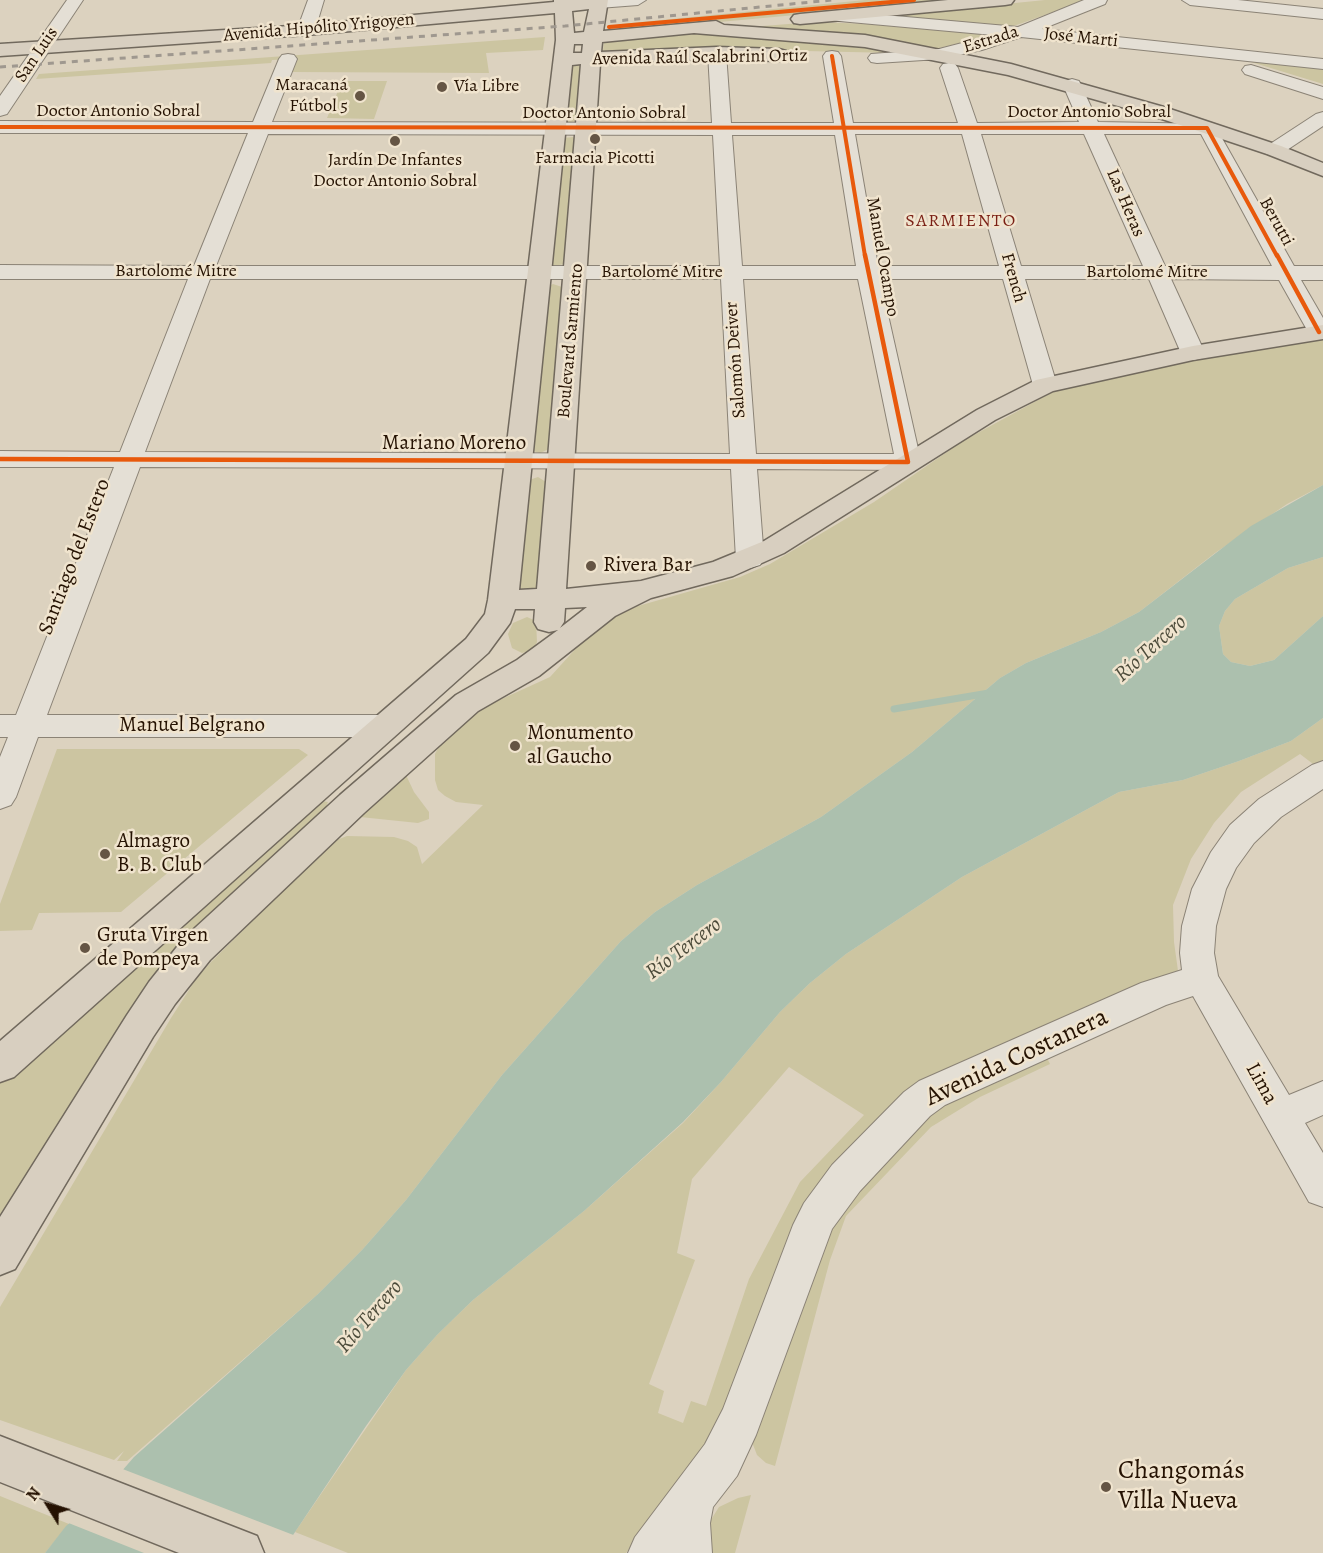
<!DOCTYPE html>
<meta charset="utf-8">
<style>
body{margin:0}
#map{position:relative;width:1323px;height:1553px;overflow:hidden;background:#dcd2bf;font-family:Alegreya,serif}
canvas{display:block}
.north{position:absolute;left:18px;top:1475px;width:60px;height:60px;-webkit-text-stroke:4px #f0e4ce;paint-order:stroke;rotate:307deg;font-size:16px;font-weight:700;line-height:24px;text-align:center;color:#251202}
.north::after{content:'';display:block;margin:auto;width:21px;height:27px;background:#251202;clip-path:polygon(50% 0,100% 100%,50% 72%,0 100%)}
</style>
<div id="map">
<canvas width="1323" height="1553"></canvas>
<div class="north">N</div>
</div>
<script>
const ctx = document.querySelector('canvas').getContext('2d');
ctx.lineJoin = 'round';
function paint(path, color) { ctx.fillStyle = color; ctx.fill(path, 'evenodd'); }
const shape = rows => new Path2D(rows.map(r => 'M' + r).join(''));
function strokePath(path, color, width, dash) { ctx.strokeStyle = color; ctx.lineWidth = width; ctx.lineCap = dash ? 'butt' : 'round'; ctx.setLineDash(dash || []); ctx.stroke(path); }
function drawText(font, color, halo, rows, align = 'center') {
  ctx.font = font + ' Alegreya,serif'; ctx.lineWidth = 5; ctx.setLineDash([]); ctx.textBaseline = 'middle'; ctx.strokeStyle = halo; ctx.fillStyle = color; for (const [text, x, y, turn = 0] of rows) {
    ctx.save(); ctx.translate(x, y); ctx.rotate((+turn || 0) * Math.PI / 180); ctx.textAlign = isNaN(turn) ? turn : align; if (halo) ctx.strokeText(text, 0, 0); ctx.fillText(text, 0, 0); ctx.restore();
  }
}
const green = shape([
 [865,0,960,0,621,31,621,24],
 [1045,0,1087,0,1011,27,875,17],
 [814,22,871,24,996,34,935,49,750,27],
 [684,32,850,43,896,50,894,53,716,49,603,51,604,40],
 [545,37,543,50,486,53,489,73,292,72,296,59,272,60,271,63,36,79,39,74],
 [1238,58,1323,67,1323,84],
 [576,64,581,65,576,121,570,123,565,121,570,65],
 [342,81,387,81,374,119,327,118],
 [573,137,575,139,565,264,552,266,563,138],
 [553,284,562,287,549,449,540,453,533,451,549,286],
 [1323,338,1323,485,1287,504,1215,553,1139,612,1101,632,1026,663,1000,678,912,752,821,817,697,885,655,912,621,941,502,1075,406,1200,362,1250,318,1294,127,1461,117,1461,124,1451,114,1460,0,1420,0,1307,171,1018,196,979,212,961,334,841,347,836,394,837,408,841,417,847,422,864,483,805,456,802,445,796,438,790,435,780,435,754,442,740,482,708,550,677,589,634,615,616,638,606,740,577,770,564,874,502,963,441,1060,388,1195,359],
 [538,477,546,482,537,589,536,591,519,591,529,480],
 [1323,557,1323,616,1274,660,1250,666,1231,662,1223,654,1219,626,1225,611,1235,599,1288,568],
 [527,617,536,621,537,642,533,650,522,653,512,648,508,634,513,623],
 [1323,718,1323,763,1317,767,1300,754,1241,792,1214,823,1191,859,1173,905,1174,942,1178,971,902,1100,701,1456,626,1553,348,1553,295,1532,406,1370,437,1335,473,1300,584,1211,683,1123,721,1082,780,1012,810,983,846,954,962,877,1119,792,1183,780,1239,761,1291,741],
 [789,1067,864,1115,800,1182,749,1279,706,1406,691,1401,683,1423,658,1413,664,1391,649,1384,695,1260,677,1253,692,1179],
 [57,749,299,749,308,755,121,912,39,913,32,930,0,931,0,904],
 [406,775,414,792,429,812,429,819,418,823,360,817],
 [322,801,328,802,326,807,177,946,148,981,59,1129,0,1219,0,1083],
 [1046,1056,1050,1064,980,1097,931,1127,846,1216,830,1260,775,1466,766,1463,757,1455,752,1442,827,1225,921,1119,948,1102],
 [751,1495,735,1553,701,1553,707,1526,719,1507,738,1498],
 [0,1496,69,1524,45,1553,0,1553]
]);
const water = shape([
 [1323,485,1323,557,1288,568,1235,599,1225,611,1219,626,1223,654,1231,662,1250,666,1274,660,1323,616,1323,718,1291,741,1239,761,1183,780,1119,792,962,877,846,954,810,983,780,1012,721,1082,683,1122,584,1211,473,1300,437,1335,406,1370,366,1426,281,1553,45,1553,66,1526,95,1502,134,1457,318,1294,362,1250,406,1200,502,1075,621,941,655,912,697,885,821,817,912,752,1000,678,1026,663,1101,632,1139,612,1251,526]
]);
const pier = shape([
 [120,1468,296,1536,285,1553,144,1553,66,1522,93,1500]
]);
const stream = shape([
 [894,709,989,693]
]);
const minor = shape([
 [67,0,83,0,7,114,0,116,0,96,67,0],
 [308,0,324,0,315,30,312,34,306,35,300,34,297,30,308,0],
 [593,0,646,0,638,5,599,8,593,7,591,3,593,0],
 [1084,0,1107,0,1105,4,1042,29,1323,59,1323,69,1021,37,982,50,939,59,877,63,871,62,868,58,871,54,939,49,993,35,839,21,833,20,830,16,833,12,839,11,1018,27,1084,0],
 [1182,0,1238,0,1323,9,1323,19,1190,5,1182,0],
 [717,48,723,49,726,53,731,123,834,123,823,56,826,52,832,51,838,52,841,56,853,123,958,123,940,68,943,64,949,63,955,64,958,68,977,123,1079,122,1063,85,1065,81,1072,79,1079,81,1081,85,1098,122,1214,124,1294,266,1323,266,1323,280,1301,280,1323,318,1323,338,1311,337,1279,280,1171,279,1205,353,1201,358,1193,360,1185,358,1181,353,1149,279,1025,279,1057,385,1054,390,1045,392,1036,390,1033,385,1003,279,880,279,921,462,917,467,908,470,757,469,764,559,760,565,750,568,740,565,736,559,731,469,140,467,47,715,385,715,396,718,400,726,396,734,385,737,38,737,16,797,11,805,0,809,0,757,8,737,0,737,0,715,16,715,114,467,0,467,0,451,120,452,188,279,0,279,0,265,194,266,248,133,0,133,0,121,253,122,279,59,282,55,288,54,294,55,297,59,272,122,712,123,708,53,711,49,717,48],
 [268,134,713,135,720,266,216,266,268,134],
 [855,134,962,134,999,266,878,266,855,134],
 [981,134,1084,134,1143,266,1021,266,981,134],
 [1104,134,1201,134,1272,266,1165,266,1104,134],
 [732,135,835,135,856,266,742,266,732,135],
 [210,279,721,279,730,454,145,452,210,279],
 [743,279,858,279,894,454,756,454,743,279],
 [1251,65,1323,87,1323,99,1245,74,1242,70,1245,66,1251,65],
 [1323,112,1323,126,1281,154,1267,154,1264,150,1267,146,1316,114,1323,112],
 [1323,761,1323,789,1281,817,1254,843,1236,868,1226,889,1216,926,1214,953,1218,976,1289,1095,1323,1081,1323,1115,1305,1123,1323,1153,1323,1207,1309,1202,1193,996,1166,1005,945,1105,930,1116,860,1191,832,1229,756,1435,737,1476,713,1507,710,1523,712,1553,628,1553,635,1537,705,1444,723,1409,793,1225,804,1203,832,1165,904,1092,919,1081,1141,983,1182,970,1180,953,1182,926,1192,889,1211,852,1230,825,1259,799,1312,765,1323,761]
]);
const major = shape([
 [554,0,608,0,603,31,716,21,724,25,865,35,1011,64,1164,107,1281,146,1323,163,1323,176,1267,154,1150,115,1008,75,865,47,694,33,602,42,601,52,717,47,779,49,786,51,788,55,786,59,779,61,717,59,600,63,566,589,641,581,713,562,764,541,977,410,1036,380,1193,346,1323,325,1323,339,1193,360,1053,391,995,420,784,553,733,576,651,598,615,616,539,676,478,711,364,813,210,960,175,1004,153,1037,15,1269,0,1275,0,1217,127,1015,149,982,184,938,340,795,456,695,517,660,558,630,549,632,538,629,534,622,535,609,515,609,510,623,488,653,14,1077,0,1082,0,1041,466,639,485,614,488,600,556,40,555,13,306,35,0,56,0,44,306,25,554,2,554,0],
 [589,9,584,32,574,33,572,11,589,9],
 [574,44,583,44,582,53,573,53,574,44],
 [581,64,537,589,519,590,572,65,581,64],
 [587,607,560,628,564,622,565,608,587,607],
 [948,0,1014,0,1011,4,1005,5,800,24,794,23,791,19,794,15,800,14,948,0],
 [0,1436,257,1536,264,1553,179,1553,0,1482,0,1436]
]);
const rail = shape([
 [0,67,565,26,832,0]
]);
const cyclewayFar1 = shape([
 [609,27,914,0],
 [832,56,865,256],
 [0,127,1207,128,1277,256]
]);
const cycleway = shape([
 [1277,255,1319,332],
 [0,459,908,462,865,255]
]);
const markers = [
 [442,87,6,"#655544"],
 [360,96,6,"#655544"],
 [595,139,6,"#655544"],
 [395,141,6,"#655544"],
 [591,566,6,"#655544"],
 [515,746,6,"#655544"],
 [105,854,6,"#655544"],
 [85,948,6,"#655544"],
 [1106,1487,6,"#655544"]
];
const farStreetnames = [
 ["Avenida Hipólito Yrigoyen",319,28,-5],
 ["José Marti",1081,38,6],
 ["Estrada",991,40,-17],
 ["San Luis",37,55,-56],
 ["Avenida Raúl Scalabrini Ortiz",700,58,-1],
 ["Doctor Antonio Sobral",118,112],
 ["Doctor Antonio Sobral",1089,113],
 ["Doctor Antonio Sobral",604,114],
 ["Las Heras",1125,203,67],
 ["Berutti",1276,222,61],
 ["Manuel Ocampo",882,257,80],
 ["Bartolomé Mitre",176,272],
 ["Bartolomé Mitre",662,273],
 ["Bartolomé Mitre",1147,273],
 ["French",1013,278,74],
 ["Boulevard Sarmiento",571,341,-85],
 ["Salomón Deiver",736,360,-94]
];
const farPoinames = [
 ["Maracaná",348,86,"right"],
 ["Fútbol 5",348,107,"right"],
 ["Vía Libre",454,87,"left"],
 ["Farmacia Picotti",595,159],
 ["Jardín De Infantes",395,161],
 ["Doctor Antonio Sobral",395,182]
];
const farNeighbourhoodnames = [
 ["SARMIENTO",961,222]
];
const streetNames = [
 ["Mariano Moreno",454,444],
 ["Santiago del Estero",75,557,-69],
 ["Manuel Belgrano",192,726],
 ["Lima",1261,1084,61]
];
const poiNames = [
 ["Rivera Bar",603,566],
 ["Monumento",527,734],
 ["al Gaucho",527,758],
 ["Almagro",117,842],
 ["B. B. Club",117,866],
 ["Gruta Virgen",97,936],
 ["de Pompeya",97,960]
];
const waterNames = [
 ["Río Tercero",1151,649,-42],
 ["Río Tercero",684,949,-37],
 ["Río Tercero",370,1317,-49]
];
const nearStreetnames = [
 ["Avenida Costanera",1017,1058,-25]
];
const nearPoinames = [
 ["Changomás",1118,1472],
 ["Villa Nueva",1118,1502]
];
paint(green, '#ccc5a1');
paint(water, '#acc0ae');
paint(pier, '#dcd2bf');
strokePath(stream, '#acc0ae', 7);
strokePath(minor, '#8b8376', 2);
strokePath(major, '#71695d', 3);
paint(minor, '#e4dfd5');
paint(major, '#d8cfc0');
strokePath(rail, '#9f988f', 3, [6, 6]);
strokePath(cyclewayFar1, '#e8590c', 4);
strokePath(cycleway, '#e8590c', 4.5);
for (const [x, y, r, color] of markers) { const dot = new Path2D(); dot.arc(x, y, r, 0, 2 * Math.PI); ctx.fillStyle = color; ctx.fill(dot); strokePath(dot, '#f0e4ce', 2); }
drawText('18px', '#251202', '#f0e4ce', farStreetnames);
drawText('18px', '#251202', '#f0e4ce', farPoinames);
ctx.letterSpacing = '1.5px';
drawText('18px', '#7a1f14', '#f0e4ce', farNeighbourhoodnames);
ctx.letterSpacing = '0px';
drawText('21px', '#251202', '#f0e4ce', streetNames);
drawText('21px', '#251202', '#f0e4ce', poiNames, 'left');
drawText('italic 22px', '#4d4c3b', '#f0e4ce', waterNames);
drawText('26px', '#251202', '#f0e4ce', nearStreetnames);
drawText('26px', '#251202', '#f0e4ce', nearPoinames, 'left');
</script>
